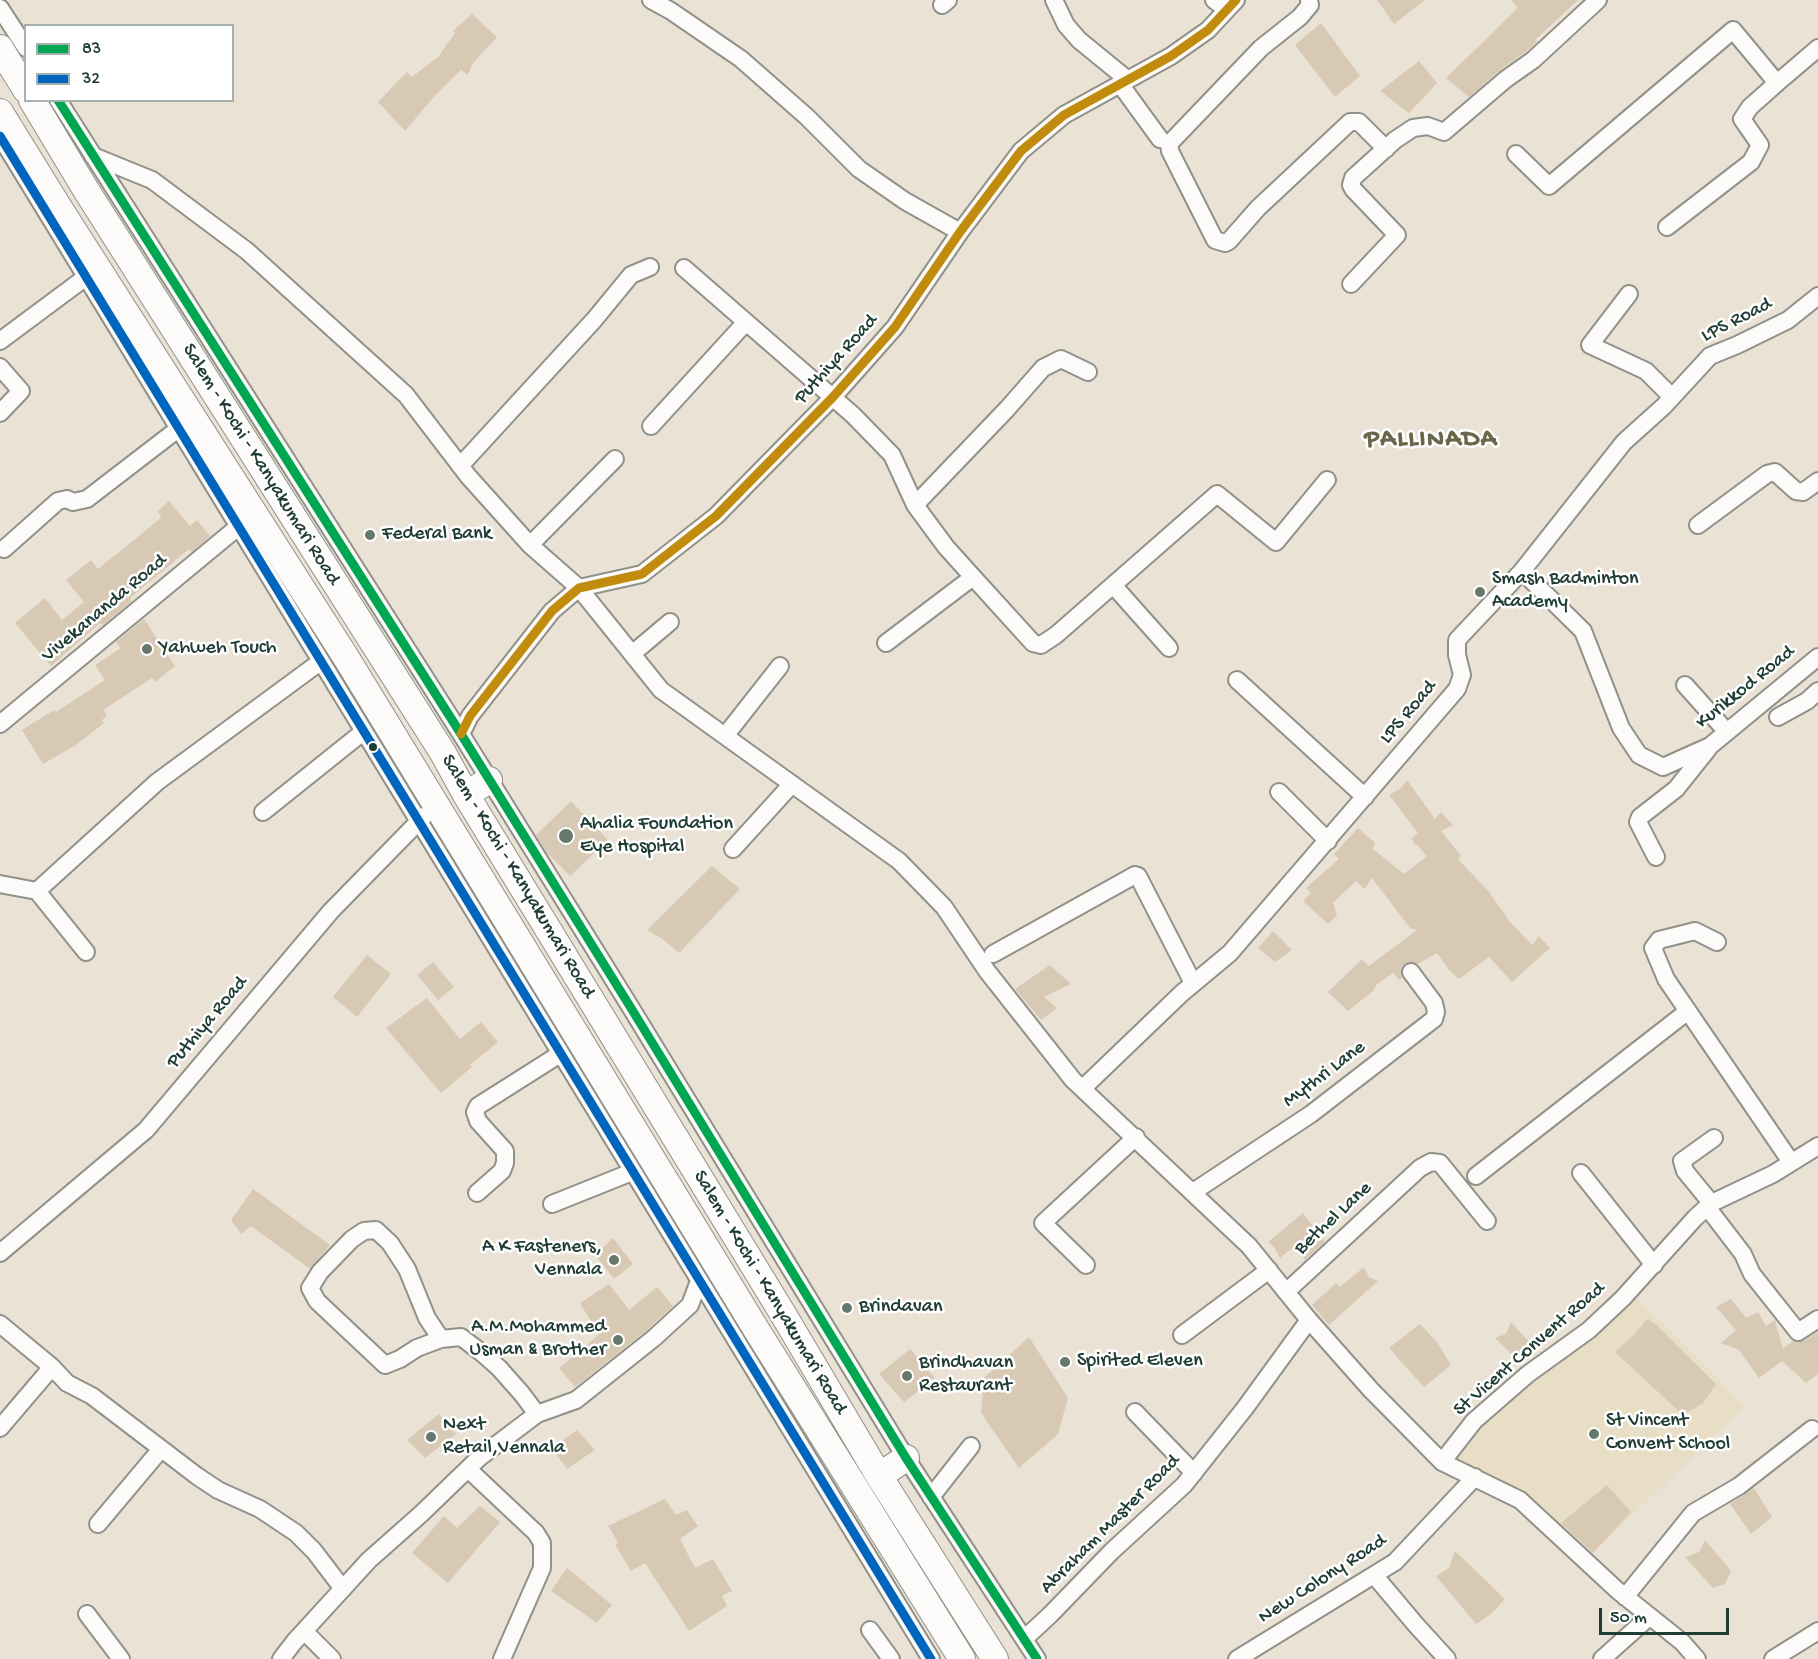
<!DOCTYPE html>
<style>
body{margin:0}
#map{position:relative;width:1818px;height:1659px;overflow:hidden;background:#eae2d4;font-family:"Gochi Hand",sans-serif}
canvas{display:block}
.legend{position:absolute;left:24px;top:24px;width:210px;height:78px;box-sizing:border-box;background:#fff;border:2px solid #a5b1ae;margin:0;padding:8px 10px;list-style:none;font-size:18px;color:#1f3d34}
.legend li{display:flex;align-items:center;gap:12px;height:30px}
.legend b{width:30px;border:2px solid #a5b1ae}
.scale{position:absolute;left:1599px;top:1608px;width:130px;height:27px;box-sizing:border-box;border:3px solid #1f3d34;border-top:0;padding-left:8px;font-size:18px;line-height:21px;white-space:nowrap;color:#1f3d34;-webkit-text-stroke:4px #fff;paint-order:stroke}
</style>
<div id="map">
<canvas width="1818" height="1659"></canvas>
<ul class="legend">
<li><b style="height:8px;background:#00a651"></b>83</li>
<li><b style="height:8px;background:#0065bd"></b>32</li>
</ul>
<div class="scale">50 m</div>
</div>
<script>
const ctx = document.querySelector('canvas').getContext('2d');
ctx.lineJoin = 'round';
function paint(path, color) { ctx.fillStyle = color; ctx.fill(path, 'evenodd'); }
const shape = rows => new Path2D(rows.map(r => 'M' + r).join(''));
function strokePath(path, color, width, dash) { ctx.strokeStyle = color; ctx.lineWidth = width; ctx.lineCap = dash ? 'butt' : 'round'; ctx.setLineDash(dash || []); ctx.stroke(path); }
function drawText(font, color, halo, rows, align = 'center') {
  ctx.font = font + ' "Gochi Hand",sans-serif'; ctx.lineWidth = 5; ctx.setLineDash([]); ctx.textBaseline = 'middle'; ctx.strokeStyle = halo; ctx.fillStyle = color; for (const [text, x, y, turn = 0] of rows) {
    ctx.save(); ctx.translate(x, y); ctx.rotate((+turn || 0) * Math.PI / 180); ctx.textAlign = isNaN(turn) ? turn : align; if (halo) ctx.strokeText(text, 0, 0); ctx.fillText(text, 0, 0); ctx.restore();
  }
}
const built = shape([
 [1630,1291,1745,1406,1591,1555,1523,1495,1442,1462]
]);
const building = shape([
 [1377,0,1425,0,1394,24],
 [1511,0,1578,0,1535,40,1537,42,1528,50,1500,70,1469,97,1446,78,1518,8],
 [472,14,497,37,472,64,468,75,461,70,432,99,405,131,378,102,407,72,412,77,438,57,455,33,453,31],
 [1321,23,1360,76,1335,97,1295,45],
 [1419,61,1437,83,1409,113,1380,91],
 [169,501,190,526,197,520,210,536,192,552,189,549,130,598,132,601,103,625,100,623,51,666,15,623,45,598,62,620,84,602,66,580,91,560,98,569,161,518,158,511],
 [144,619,175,666,155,682,152,678,103,710,107,716,102,720,104,723,76,745,43,764,22,730,54,710,56,712,105,680,95,665,121,648,116,642],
 [1407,780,1435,819,1441,812,1453,825,1441,831,1461,856,1458,859,1489,892,1510,922,1532,945,1539,936,1550,948,1512,982,1489,957,1459,979,1449,970,1437,953,1418,964,1409,962,1402,967,1402,978,1399,980,1393,973,1377,984,1373,991,1348,1011,1328,992,1362,959,1369,966,1417,930,1410,928,1372,878,1365,889,1356,881,1333,903,1337,916,1328,924,1303,901,1311,893,1306,888,1339,859,1334,854,1358,828,1375,843,1373,849,1404,874,1427,856,1416,844,1413,846,1415,843,1411,839,1418,833,1389,795,1400,789],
 [571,801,608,840,570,876,546,852,536,835],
 [712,866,740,889,679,953,664,940,647,930],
 [1273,931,1292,950,1275,962,1258,948],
 [367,955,391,974,357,1017,333,997],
 [433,962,454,987,438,1000,417,975],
 [1050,965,1071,984,1044,997,1057,1008,1041,1020,1015,989],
 [427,998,460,1039,481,1022,498,1042,470,1065,472,1067,441,1093,386,1028],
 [253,1189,330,1245,310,1269,251,1226,241,1234,231,1220],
 [1303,1213,1325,1242,1305,1260,1296,1245,1280,1258,1274,1247,1268,1242],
 [613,1238,633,1264,614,1279,595,1255],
 [1364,1267,1369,1277,1378,1281,1329,1325,1312,1305,1336,1283,1340,1287],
 [609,1284,629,1310,657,1287,673,1306,647,1330,575,1387,559,1368,599,1335,580,1303],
 [1731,1299,1746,1318,1758,1312,1766,1326,1775,1320,1783,1349,1793,1341,1804,1341,1818,1332,1818,1374,1806,1383,1782,1361,1759,1378,1739,1350,1721,1343,1736,1330,1716,1307],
 [1647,1319,1654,1323,1716,1384,1703,1403,1683,1415,1615,1352,1633,1336],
 [1511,1322,1533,1346,1518,1361,1495,1338,1506,1334],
 [1420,1324,1437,1342,1451,1365,1424,1387,1389,1348],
 [1029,1337,1068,1398,1058,1434,1019,1468,981,1413,984,1378],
 [910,1349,935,1378,904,1402,879,1374],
 [439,1414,456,1434,425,1458,407,1440],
 [577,1430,595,1450,567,1469,552,1448],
 [1607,1485,1631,1512,1593,1553,1561,1523],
 [1754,1488,1772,1517,1751,1534,1730,1504],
 [665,1499,676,1515,687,1510,698,1526,680,1539,695,1568,713,1559,732,1591,722,1596,727,1606,689,1631,645,1563,631,1571,615,1545,618,1542,608,1526],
 [480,1506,500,1522,448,1583,412,1553,444,1516,457,1528],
 [1705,1540,1731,1571,1725,1584,1713,1588,1685,1557,1699,1552],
 [1455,1551,1505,1599,1491,1614,1476,1624,1436,1576,1449,1568],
 [567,1568,612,1605,597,1623,551,1591]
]);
const minor = shape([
 [651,0,671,11,741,59,807,117,859,169,905,201,960,232],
 [1054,0,1066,25,1079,40,1128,80],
 [1214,0,1226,9],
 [1309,0,1310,5,1300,17,1261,48,1169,144,1170,151,1215,240,1225,243,1229,241,1258,208,1350,122,1359,122,1386,149],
 [942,5,948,0],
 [0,8,26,48],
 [1120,84,1160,139],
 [58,100,461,734,631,1008,906,1458,1037,1659],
 [0,136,931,1659],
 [1516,154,1549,186,1733,30,1777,83,1818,48],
 [93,156,152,180,247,251,406,395,468,476,530,545,579,588,661,690,899,861,944,907,987,971,1073,1080,1249,1246,1309,1320,1371,1390,1442,1462,1520,1500,1617,1590,1682,1642,1697,1659],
 [1667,227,1751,162,1760,145,1742,119,1750,107,1777,83],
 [684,268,853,415,892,455,915,505,1007,409,1043,368,1061,359,1088,372],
 [1351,284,1397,235,1353,189,1351,185,1353,178,1395,140,1413,128,1428,126,1444,132,1506,79,1533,60,1598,0],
 [1629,294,1590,345,1646,371,1672,397],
 [0,341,86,277],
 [0,367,21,391,0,413],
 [651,426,746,322],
 [460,466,594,320,631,275,650,267],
 [915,505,946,547,973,577,1033,643,1041,645,1056,635,1217,494,1276,542,1327,480],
 [1698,525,1767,474,1775,472,1796,491,1803,492,1818,481],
 [530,545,615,459],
 [4,549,58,501,67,499,73,502,87,499,178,429],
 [1522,571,1583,631,1621,728,1639,755,1663,767,1710,746,1818,657],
 [1113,585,1169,648],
 [886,643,973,577],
 [632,654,670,622],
 [1237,680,1365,797],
 [1685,685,1727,732],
 [1778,717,1807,701,1818,691],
 [0,724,238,527],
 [461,734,470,716,552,611,579,588,642,574,716,516,833,397,895,327,960,232,1021,151,1064,115,1171,56,1208,30,1236,0],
 [725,736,780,666],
 [1279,792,1328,841],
 [263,812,363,732],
 [733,849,792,784],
 [1656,857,1638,822,1640,817,1676,789,1708,749],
 [0,884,37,891,157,782,320,662],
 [37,891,86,952],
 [1717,942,1695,931,1659,940,1653,948,1666,979,1791,1162],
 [993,954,1135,875,1138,876,1193,983],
 [1083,1088,1182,993,1230,953,1457,689,1462,675,1457,655,1457,640,1522,571,1624,442,1664,406,1710,356,1737,345,1788,320,1818,296],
 [1581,1173,1654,1265],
 [1476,1176,1688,1011],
 [1193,1192,1311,1114,1434,1019,1436,1012,1434,1003,1411,972],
 [477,1193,502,1171,505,1163,505,1151,478,1121,475,1112,478,1106,560,1054],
 [552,1204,632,1172],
 [1712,1204,1685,1171,1682,1161,1714,1138],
 [1707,1207,1743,1254,1752,1274,1798,1332,1818,1319],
 [0,1253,146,1130,331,911,424,816],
 [1086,1265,1043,1223,1136,1137],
 [1286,1292,1420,1168,1431,1162,1440,1163,1487,1221],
 [0,1324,52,1367,0,1428],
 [1182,1335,1269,1270],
 [441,1339,427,1318,407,1269,390,1243,376,1230,364,1231,352,1239,320,1272,310,1288,317,1301,385,1365,400,1359,417,1348,441,1339,461,1337,482,1353,499,1368,522,1394,537,1414],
 [52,1367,67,1383,92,1396,197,1476,218,1490,260,1509,296,1533,314,1551,343,1589],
 [1135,1412,1194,1473],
 [1442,1462,1474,1421,1528,1374,1589,1330,1623,1298,1695,1218,1707,1207,1714,1202,1773,1174,1818,1146],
 [468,1469,536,1533,542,1543,542,1568,502,1659],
 [931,1497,971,1446],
 [98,1524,161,1449],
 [1374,1575,1416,1625,1447,1659],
 [1625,1597,1693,1513,1739,1486,1812,1429],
 [87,1614,121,1659],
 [870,1630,891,1659],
 [304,1631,332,1659],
 [1024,1639,1050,1615,1112,1551,1184,1485,1245,1408,1309,1320],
 [281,1659,294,1642,369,1560,421,1514,480,1457,537,1414,576,1400,654,1338,690,1305,699,1281],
 [1237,1659,1395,1562,1475,1477],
 [1602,1659,1649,1617],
 [1773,1659,1818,1631]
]);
const highway = shape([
 [0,48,26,90],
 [32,100,86,190,443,753,466,795,783,1314,879,1476,995,1659],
 [0,112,58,206,347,659,756,1329,962,1659],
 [466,795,489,780],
 [879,1476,906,1458]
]);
const bus1 = shape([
 [58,100,461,734,631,1008,906,1458,1037,1659]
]);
const bus2 = shape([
 [0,136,931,1659]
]);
const bus3 = shape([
 [461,734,470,716,552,611,579,588,642,574,716,516,833,397,895,327,960,232,1021,151,1064,115,1171,56,1208,30,1236,0]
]);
const markers = [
 [370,535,6,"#66776c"],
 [1480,592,6,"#66776c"],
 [147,649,6,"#66776c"],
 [373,747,5,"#1f3d34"],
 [566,836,8,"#66776c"],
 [614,1260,6,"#66776c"],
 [847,1308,6,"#66776c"],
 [618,1340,6,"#66776c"],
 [1065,1362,6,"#66776c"],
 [907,1376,6,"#66776c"],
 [1594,1434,6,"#66776c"],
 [431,1437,6,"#66776c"]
];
const streetNames = [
 ["LPS Road",1737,321,-27],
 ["Puthiya Road",837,360,-48],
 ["Salem - Kochi - Kanyakumari Road",260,465,58],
 ["Vivekananda Road",105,609,-40],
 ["Kurikkod Road",1746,688,-39],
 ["LPS Road",1409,713,-50],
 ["Salem - Kochi - Kanyakumari Road",517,877,59],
 ["Puthiya Road",208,1023,-50],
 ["Mythri Lane",1325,1075,-37],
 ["Bethel Lane",1334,1219,-43],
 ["Salem - Kochi - Kanyakumari Road",769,1293,59],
 ["St Vicent Convent Road",1530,1350,-41],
 ["Abraham Master Road",1111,1525,-45],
 ["New Colony Road",1323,1580,-33]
];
const poiNames = [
 ["Federal Bank",382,535],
 ["Smash Badminton",1492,580],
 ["Academy",1492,603],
 ["Yahweh Touch",159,649],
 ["Ahalia Foundation",580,825],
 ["Eye Hospital",580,848],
 ["A K Fasteners,",602,1248,"right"],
 ["Vennala",602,1271,"right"],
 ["Brindavan",859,1308],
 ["A.M.Mohammed",606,1328,"right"],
 ["Usman & Brother",606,1351,"right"],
 ["Spirited Eleven",1077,1362],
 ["Brindhavan",919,1364],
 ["Restaurant",919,1387],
 ["St Vincent",1606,1422],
 ["Convent School",1606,1445],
 ["Next",443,1426],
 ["Retail,Vennala",443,1449]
];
const districtNames = [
 ["PALLINADA",1431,441]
];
paint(built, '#e8dec6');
paint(building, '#d8c9b5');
strokePath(minor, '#909189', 20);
strokePath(highway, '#909189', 28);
strokePath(minor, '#fcfbf9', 16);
strokePath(highway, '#fcfbf9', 26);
strokePath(bus1, '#00a651', 9);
strokePath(bus2, '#0065bd', 9);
strokePath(bus3, '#c18c0d', 9);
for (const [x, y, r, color] of markers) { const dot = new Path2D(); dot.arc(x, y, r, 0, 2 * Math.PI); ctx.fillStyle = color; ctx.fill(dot); strokePath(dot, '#fff', 2); }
drawText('20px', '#1f3d34', '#fff', streetNames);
drawText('20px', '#1f3d34', '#fff', poiNames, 'left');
ctx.letterSpacing = '1.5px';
drawText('bold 26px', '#69674a', '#fff', districtNames);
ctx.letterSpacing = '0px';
</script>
